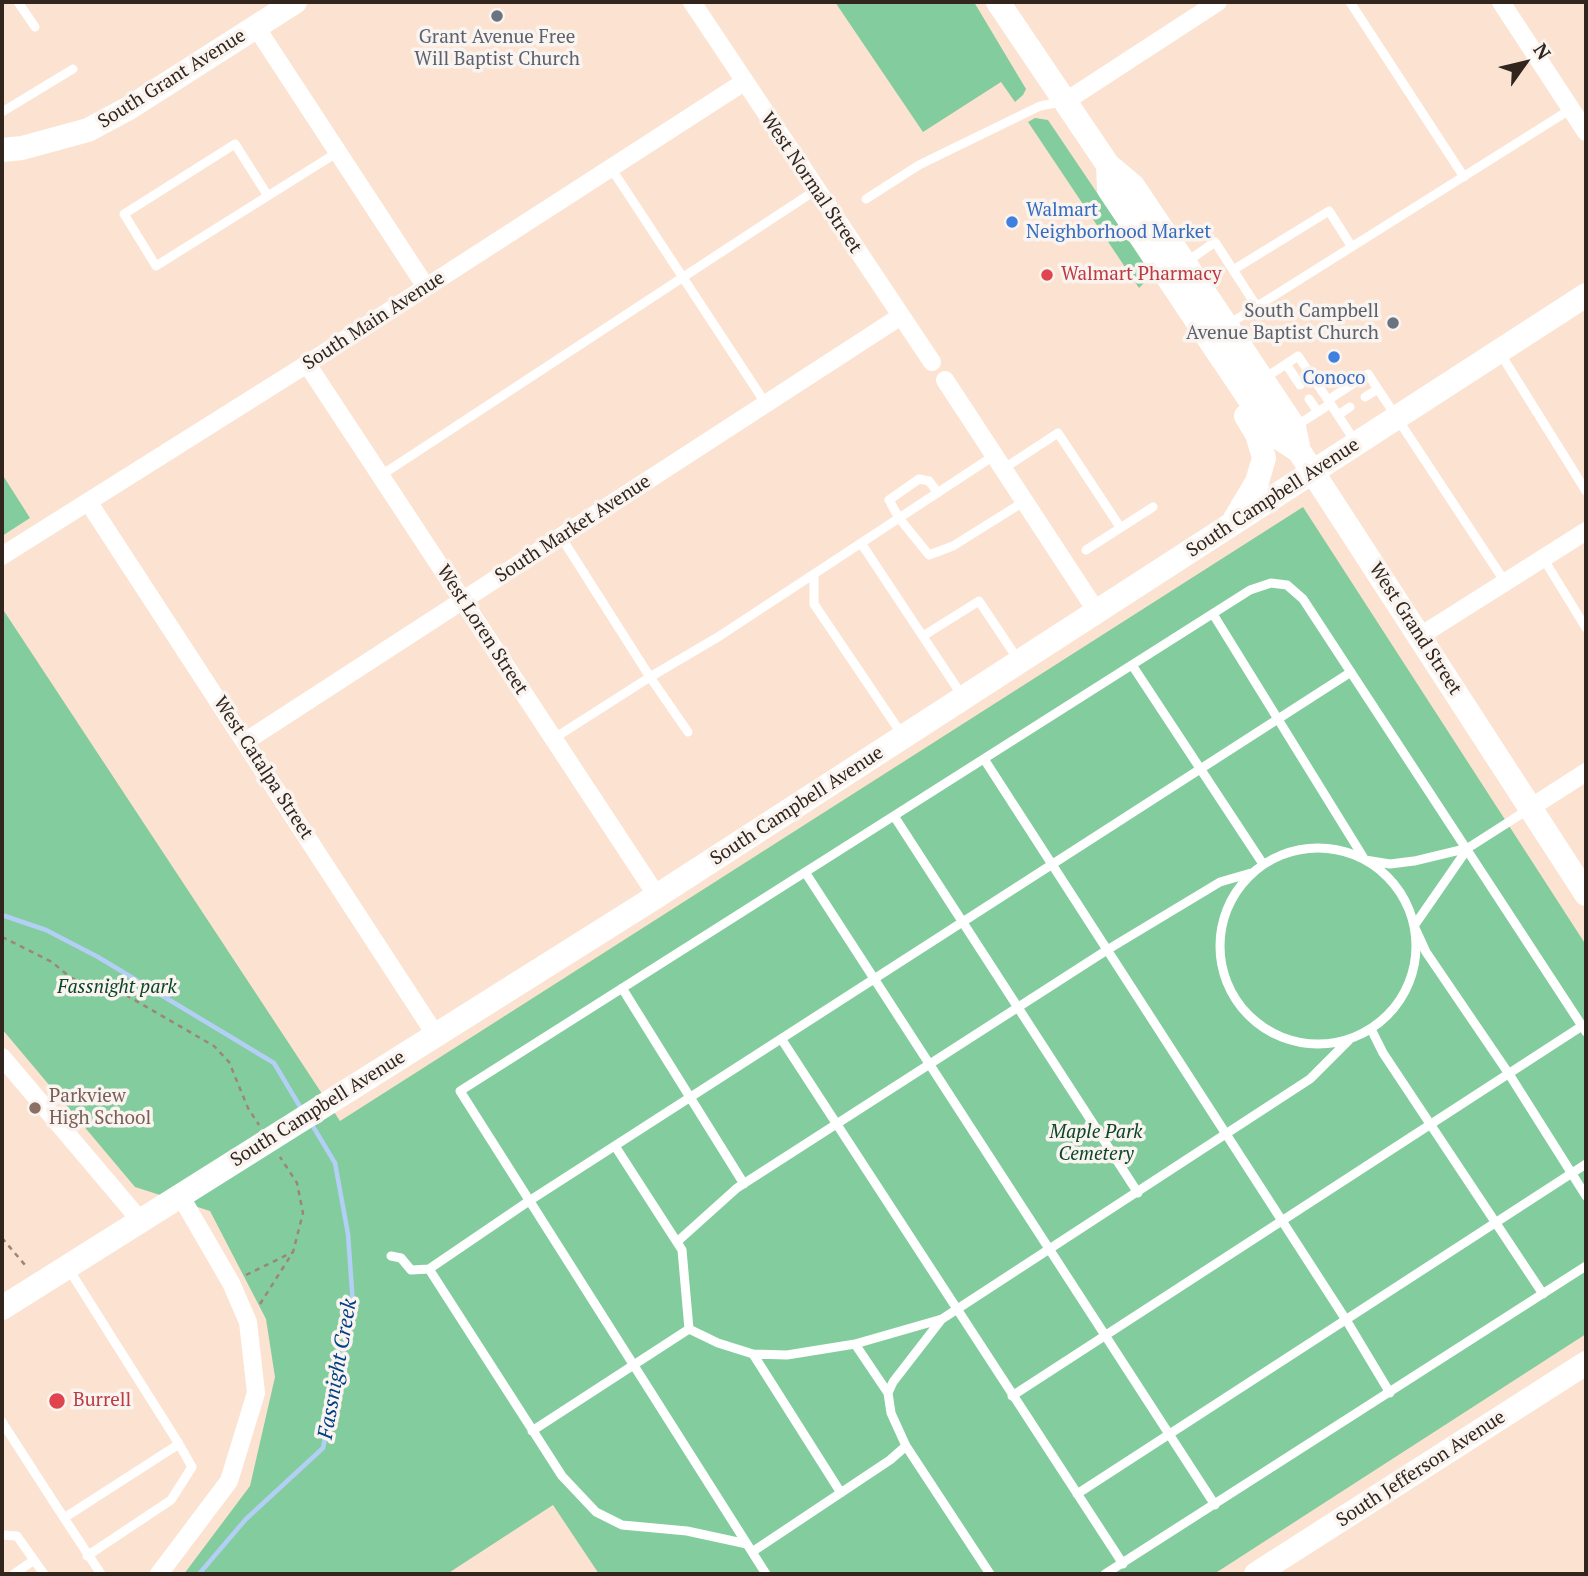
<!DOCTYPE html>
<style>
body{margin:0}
#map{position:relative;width:1588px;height:1576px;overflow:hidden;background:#fce3d1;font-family:"PT Serif",serif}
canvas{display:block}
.frame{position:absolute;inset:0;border:4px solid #31251d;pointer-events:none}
.north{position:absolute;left:1490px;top:28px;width:70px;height:70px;-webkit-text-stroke:5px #faf4f0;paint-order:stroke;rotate:56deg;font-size:19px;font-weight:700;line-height:28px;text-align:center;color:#31251d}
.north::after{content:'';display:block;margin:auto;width:24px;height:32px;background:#31251d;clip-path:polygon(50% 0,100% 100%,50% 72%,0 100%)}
</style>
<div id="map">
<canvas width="1588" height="1576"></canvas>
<div class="frame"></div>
<div class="north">N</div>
</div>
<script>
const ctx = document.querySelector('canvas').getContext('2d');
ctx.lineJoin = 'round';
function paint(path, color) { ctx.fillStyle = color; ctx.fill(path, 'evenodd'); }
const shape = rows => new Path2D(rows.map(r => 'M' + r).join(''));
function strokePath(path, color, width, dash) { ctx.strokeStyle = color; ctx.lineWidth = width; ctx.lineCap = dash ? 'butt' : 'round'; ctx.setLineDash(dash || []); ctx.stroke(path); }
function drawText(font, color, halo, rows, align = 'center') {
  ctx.font = font + ' "PT Serif",serif'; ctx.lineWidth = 7; ctx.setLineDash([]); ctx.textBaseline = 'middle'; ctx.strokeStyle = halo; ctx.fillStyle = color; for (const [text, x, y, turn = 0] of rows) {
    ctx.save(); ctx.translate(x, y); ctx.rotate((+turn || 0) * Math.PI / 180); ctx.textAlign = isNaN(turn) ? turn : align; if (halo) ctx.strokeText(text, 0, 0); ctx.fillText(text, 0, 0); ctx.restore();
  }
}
const green = shape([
 [835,2,974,2,1026,89,1023,95,1015,102,1001,82,923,132],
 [1035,118,1048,120,1149,270,1149,278,1139,288,1028,122],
 [2,474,30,518,2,536],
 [1303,507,1586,945,1586,1334,1214,1574,599,1574,553,1505,447,1574,184,1574,250,1486,275,1377,266,1319,210,1211,135,1187,2,1029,2,608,340,1121]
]);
const stream = shape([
 [2,915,46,930,98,957,274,1063,302,1110],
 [199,1574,246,1519,323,1448,353,1305,348,1234,335,1163,311,1123]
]);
const path = shape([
 [2,937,52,962,71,978,84,983,105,983,214,1046,229,1062,248,1108,259,1125],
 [2,1238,25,1265],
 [246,1275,293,1252],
 [260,1304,293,1252,303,1213,297,1183,280,1157]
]);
const service = shape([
 [18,2,35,27],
 [1350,2,1464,177],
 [2,112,73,69],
 [611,168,766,404],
 [268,196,235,144,124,214,156,266,338,152],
 [866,199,919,165,1040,106,1061,102],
 [1185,263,1215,242,1257,307],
 [1233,270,1329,211,1352,247],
 [1229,324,1571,109],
 [1500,353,1586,491],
 [1286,364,1300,385],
 [1265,378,1298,356,1328,400],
 [1365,397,1378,389],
 [1309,399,1318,412],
 [1338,415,1350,407],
 [1296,426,1330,404],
 [1356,443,1328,400,1368,374,1505,582],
 [1003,469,1058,433,1120,527],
 [380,476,816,190],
 [938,493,929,481,919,479,889,500,899,518,929,555,953,546,1025,501],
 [861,543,963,697],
 [1086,550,1153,507],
 [1543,558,1586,628],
 [814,574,814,604,903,736],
 [1213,614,1365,860,1390,864,1414,861,1468,848,1529,809],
 [923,636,979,601,1019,661],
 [1132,665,1263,864],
 [688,732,650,677,718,637,995,455],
 [553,739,650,677,561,537],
 [984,759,1348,1323,1390,1393],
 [894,816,1138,1193],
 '1220 946a98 98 0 1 1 196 0a98 98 0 1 1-196 0Z',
 [1468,848,1414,926,1426,952,1509,1074,1586,1196],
 [805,872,1215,1505],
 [622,988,744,1184],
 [1371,1029,1383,1053,1543,1294],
 [782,1040,1123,1564],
 [615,1146,682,1250,689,1329],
 [678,1241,737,1188,1107,950,1220,882,1251,873],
 [391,1256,401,1258,411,1270,429,1269,529,1201,1351,672],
 [429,1269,562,1476,596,1512,622,1525,687,1531,747,1544],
 [941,1320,893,1382,888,1393,891,1413,906,1446,990,1574],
 [689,1329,718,1343,753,1354,787,1355,855,1344,942,1319,1310,1079,1349,1040],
 [855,1344,888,1393],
 [753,1354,841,1493],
 [1012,1396,1582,1026],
 [2,1422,64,1518,179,1444,68,1268],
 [532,1431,689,1329],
 [1077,1494,1586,1164],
 [64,1518,101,1574],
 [2,1535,17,1536,44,1574],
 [752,1552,890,1460,906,1446],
 [87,1556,171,1500,192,1467,179,1444],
 [14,1574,34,1560],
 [766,1574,460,1091,1250,590,1271,583,1287,585,1303,599,1586,1032],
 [1105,1574,1586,1266]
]);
const minor = shape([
 [692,2,932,362],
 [1501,2,1586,132],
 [256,27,426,287],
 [1066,101,1218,2],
 [307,364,657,896],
 [945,380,1097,612],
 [89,503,435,1034],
 [2,556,307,364,744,82],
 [1420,636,1586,531],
 [246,741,901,316],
 [1530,808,1586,772],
 [2,1057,140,1220],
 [159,1574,229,1481,256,1393,248,1322,231,1283,180,1195]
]);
const secondary = shape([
 [998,2,1108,165,1133,186,1294,427,1299,451,1586,894],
 [2,150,22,148,88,130,129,108,295,2],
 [1108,165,1109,189,1203,330,1273,434,1299,451],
 [1235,519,1257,482,1264,458,1257,434,1246,416],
 [2,1308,657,896,1586,295],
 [1256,1574,1586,1363]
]);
const markers = [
 [497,16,7,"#6b7280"],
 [1012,222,7,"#3f7fe0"],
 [1047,275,7,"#e0444e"],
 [1393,323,7,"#6b7280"],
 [1334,357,7,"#3f7fe0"],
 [35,1108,7,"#8d6e63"],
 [57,1401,9,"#e0444e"]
];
const worshipNames = [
 ["Grant Avenue Free",497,38],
 ["Will Baptist Church",497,60],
 ["South Campbell",1379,312,"right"],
 ["Avenue Baptist Church",1379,334,"right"]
];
const streetNames = [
 ["South Grant Avenue",172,79,-32],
 ["West Normal Street",811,183,56],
 ["South Main Avenue",374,321,-33],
 ["South Campbell Avenue",1273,498,-33],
 ["South Market Avenue",573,529,-33],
 ["West Grand Street",1415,629,57],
 ["West Loren Street",482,630,57],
 ["West Catalpa Street",263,768,57],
 ["South Campbell Avenue",797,806,-33],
 ["South Campbell Avenue",318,1109,-32],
 ["South Jefferson Avenue",1421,1469,-33]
];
const shopNames = [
 ["Walmart",1026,211],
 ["Neighborhood Market",1026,233],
 ["Conoco",1334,379,"center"]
];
const healthNames = [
 ["Walmart Pharmacy",1061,275],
 ["Burrell",73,1401]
];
const parkNames = [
 ["Fassnight park",117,988],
 ["Maple Park",1096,1133],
 ["Cemetery",1096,1155]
];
const educationNames = [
 ["Parkview",49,1097],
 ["High School",49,1119]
];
const waterNames = [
 ["Fassnight Creek",338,1369,-80]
];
paint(green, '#83cc9d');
strokePath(stream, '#b3cff5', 4.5);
strokePath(path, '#9a877a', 2.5, [5, 5]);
strokePath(service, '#fff', 9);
strokePath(minor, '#fff', 18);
strokePath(secondary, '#fff', 24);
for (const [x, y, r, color] of markers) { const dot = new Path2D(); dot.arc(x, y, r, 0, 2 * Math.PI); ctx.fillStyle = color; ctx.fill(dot); strokePath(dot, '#faf4f0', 2.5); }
drawText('19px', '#5b616d', '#faf4f0', worshipNames);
drawText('19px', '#31251d', '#faf4f0', streetNames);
drawText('19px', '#366cbe', '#faf4f0', shopNames, 'left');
drawText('19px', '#be3a42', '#faf4f0', healthNames, 'left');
drawText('italic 19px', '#0b4628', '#faf4f0', parkNames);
drawText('19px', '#785e54', '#faf4f0', educationNames, 'left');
drawText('italic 21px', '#004087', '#faf4f0', waterNames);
</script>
